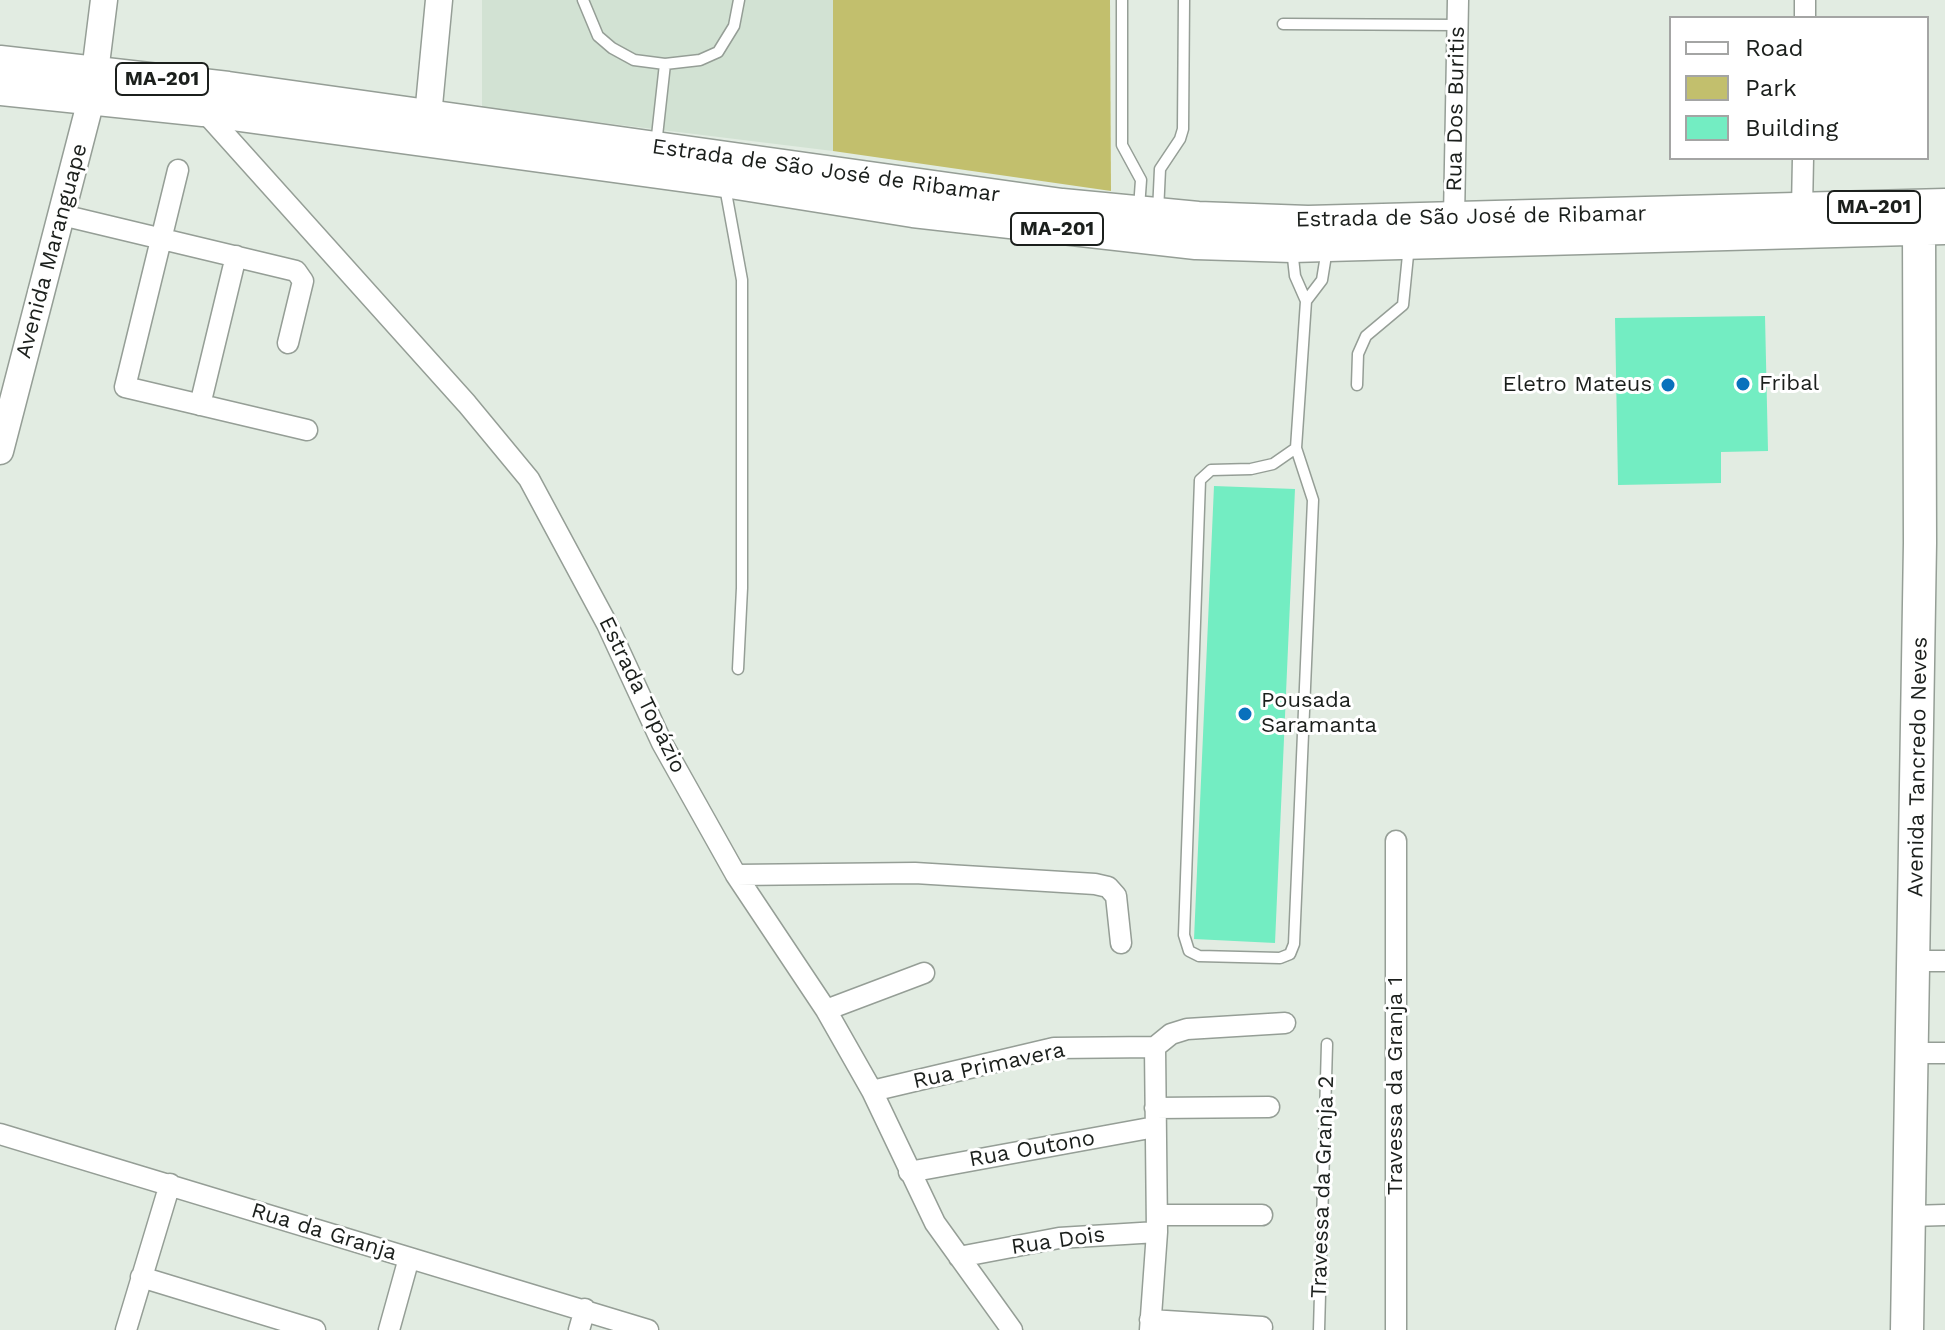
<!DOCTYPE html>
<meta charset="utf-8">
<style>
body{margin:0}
#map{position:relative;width:1945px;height:1330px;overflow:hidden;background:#e2ece2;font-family:"Work Sans",sans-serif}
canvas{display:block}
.legend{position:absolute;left:1669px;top:16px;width:260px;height:144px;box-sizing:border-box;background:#fff;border:2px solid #a4a5a4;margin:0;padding:10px 14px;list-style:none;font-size:24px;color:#1b1f1c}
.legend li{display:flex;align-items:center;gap:16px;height:40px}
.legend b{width:40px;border:2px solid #a4a5a4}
</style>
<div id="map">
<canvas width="1945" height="1330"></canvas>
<ul class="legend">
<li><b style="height:10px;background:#fff"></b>Road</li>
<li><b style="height:22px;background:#c2bf6d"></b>Park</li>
<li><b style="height:22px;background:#73edc2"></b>Building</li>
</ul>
</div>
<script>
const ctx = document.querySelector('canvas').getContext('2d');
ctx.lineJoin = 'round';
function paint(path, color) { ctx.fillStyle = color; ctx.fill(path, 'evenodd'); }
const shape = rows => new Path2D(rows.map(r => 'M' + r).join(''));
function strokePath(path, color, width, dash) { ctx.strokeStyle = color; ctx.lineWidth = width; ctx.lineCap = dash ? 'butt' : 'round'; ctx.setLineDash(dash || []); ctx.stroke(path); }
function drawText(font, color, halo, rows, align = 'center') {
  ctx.font = font + ' "Work Sans",sans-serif'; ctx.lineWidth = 6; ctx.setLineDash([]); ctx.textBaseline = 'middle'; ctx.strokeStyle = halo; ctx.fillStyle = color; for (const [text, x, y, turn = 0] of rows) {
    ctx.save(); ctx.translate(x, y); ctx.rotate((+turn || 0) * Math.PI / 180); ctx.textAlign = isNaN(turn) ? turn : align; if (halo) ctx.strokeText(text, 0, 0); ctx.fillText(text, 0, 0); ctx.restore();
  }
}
const built = shape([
 [482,0,833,0,833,151,482,108]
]);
const green = shape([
 [833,0,1110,0,1111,191,833,151]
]);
const building = shape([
 [1765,316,1768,451,1721,452,1721,483,1618,485,1615,318],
 [1214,486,1295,489,1275,943,1194,939]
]);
const service = shape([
 [583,0,598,36,612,48,634,60,665,64,700,60,718,52,734,26,739,0],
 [1122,0,1122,145,1141,180,1139,208],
 [1283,24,1457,25],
 [656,145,665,64],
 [725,187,742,280,742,588,738,669],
 [1158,212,1160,169,1180,139,1183,129,1184,0],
 [1292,249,1295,276,1306,301,1296,448,1313,500,1294,944,1290,954,1280,958,1199,956,1189,951,1184,935,1200,480,1211,470,1251,469,1273,464,1296,448],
 [1306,301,1322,280,1327,249],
 [1357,385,1358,354,1366,336,1403,305,1409,245],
 [1319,1330,1327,1044]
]);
const minor = shape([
 [1805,18,1805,0],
 [203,110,467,404,529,479,607,624,662,743,736,875,826,1010,872,1091,935,1223,1012,1330],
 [178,170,125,387,307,430],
 [1802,209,1803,158],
 [62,215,296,271,303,281,288,343],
 [1454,218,1458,0],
 [200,405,236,256],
 [736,875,915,873,1095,884,1108,887,1116,896,1121,943],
 [1915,961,1945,961],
 [826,1010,924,973],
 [1155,1047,1171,1034,1187,1029,1285,1023],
 [1913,1053,1945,1053],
 [872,1091,1054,1048,1155,1047],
 [1155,1108,1269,1107],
 [0,1134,648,1330],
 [909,1172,1155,1127],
 [1157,1215,1262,1215],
 [1910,1216,1945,1215],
 [959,1257,1059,1238,1157,1232],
 [141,1277,315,1330],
 [1150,1320,1262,1327],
 [126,1330,170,1184],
 [389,1330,409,1258],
 [579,1330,585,1309],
 [1150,1330,1157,1232,1155,1047],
 [1396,1330,1396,841]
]);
const tertiary = shape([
 [428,116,439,0],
 [0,451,92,96,104,0]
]);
const primary = shape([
 [0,62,228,88,1062,205,1198,218,1308,222,1945,205],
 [0,89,203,110,724,181,913,211,1196,243,1292,246,1945,228],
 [1907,1330,1920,543,1919,229,1910,211]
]);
const markers = [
 [1743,384,8,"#0971bc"],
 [1668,385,8,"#0971bc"],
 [1245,714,8,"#0971bc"]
];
const shields = [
 [162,79,92],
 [1874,207,92],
 [1057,229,92]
];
const shieldNames = [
 ["MA-201",162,79],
 ["MA-201",1874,207],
 ["MA-201",1057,229]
];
const streetNames = [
 ["Rua Dos Buritis",1456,109,-89],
 ["Estrada de São José de Ribamar",826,171,8],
 ["Estrada de São José de Ribamar",1471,217,-1],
 ["Avenida Maranguape",52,251,-75],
 ["Estrada Topázio",642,695,64],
 ["Avenida Tancredo Neves",1918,767,-89],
 ["Rua Primavera",989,1066,-12],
 ["Travessa da Granja 1",1396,1086,-90],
 ["Rua Outono",1032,1149,-10],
 ["Travessa da Granja 2",1323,1187,-88],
 ["Rua da Granja",324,1232,17],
 ["Rua Dois",1058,1241,-8]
];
const poiNames = [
 ["Fribal",1759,384],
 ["Eletro Mateus",1652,385,"right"],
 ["Pousada",1261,701],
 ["Saramanta",1261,726]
];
paint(built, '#d2e2d3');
paint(green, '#c2bf6d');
paint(building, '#73edc2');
strokePath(service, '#959e96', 13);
strokePath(minor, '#959e96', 23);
strokePath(tertiary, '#959e96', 29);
strokePath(primary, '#959e96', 35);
strokePath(service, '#fff', 10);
strokePath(minor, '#fff', 20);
strokePath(tertiary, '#fff', 26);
strokePath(primary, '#fff', 32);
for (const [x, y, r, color] of markers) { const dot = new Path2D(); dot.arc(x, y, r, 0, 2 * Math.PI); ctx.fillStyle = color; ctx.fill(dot); strokePath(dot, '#fff', 3); }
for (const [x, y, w] of shields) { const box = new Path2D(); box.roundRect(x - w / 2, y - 16, w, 32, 6); ctx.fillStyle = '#fff'; ctx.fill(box); strokePath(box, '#1b1f1c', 2); }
drawText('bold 20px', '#1b1f1c', null, shieldNames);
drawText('22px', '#1b1f1c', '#fff', streetNames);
drawText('22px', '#1b1f1c', '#fff', poiNames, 'left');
</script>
